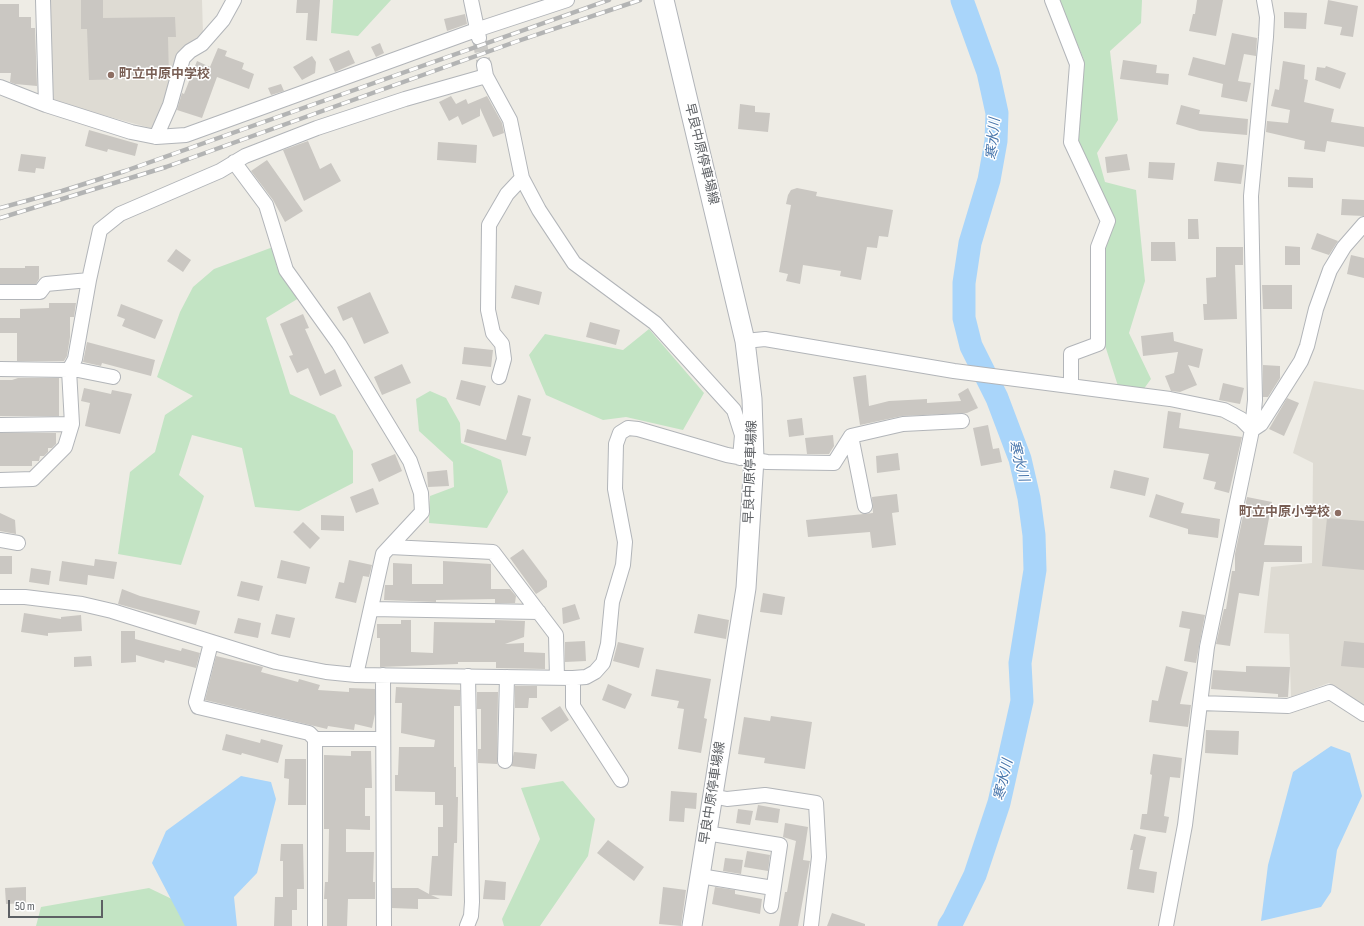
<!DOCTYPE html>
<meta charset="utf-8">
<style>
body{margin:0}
#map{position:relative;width:1364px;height:926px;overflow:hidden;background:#eeece5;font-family:"Sofia Sans Condensed",sans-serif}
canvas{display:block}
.scale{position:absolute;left:8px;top:900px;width:95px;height:18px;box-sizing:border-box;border:2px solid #5d6064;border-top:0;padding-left:5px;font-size:12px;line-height:14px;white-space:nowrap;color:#5d6064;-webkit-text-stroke:3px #fff;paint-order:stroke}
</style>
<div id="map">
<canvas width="1364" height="926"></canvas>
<div class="scale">50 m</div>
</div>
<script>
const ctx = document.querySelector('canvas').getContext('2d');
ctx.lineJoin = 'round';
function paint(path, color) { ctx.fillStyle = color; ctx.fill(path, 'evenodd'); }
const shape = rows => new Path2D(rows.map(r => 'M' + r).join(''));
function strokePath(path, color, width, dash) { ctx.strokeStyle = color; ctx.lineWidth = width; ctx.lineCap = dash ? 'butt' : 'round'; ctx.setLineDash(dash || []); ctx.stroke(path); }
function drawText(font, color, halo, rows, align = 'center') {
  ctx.font = font + ' "Sofia Sans Condensed","Noto Sans JP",sans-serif'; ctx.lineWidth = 3; ctx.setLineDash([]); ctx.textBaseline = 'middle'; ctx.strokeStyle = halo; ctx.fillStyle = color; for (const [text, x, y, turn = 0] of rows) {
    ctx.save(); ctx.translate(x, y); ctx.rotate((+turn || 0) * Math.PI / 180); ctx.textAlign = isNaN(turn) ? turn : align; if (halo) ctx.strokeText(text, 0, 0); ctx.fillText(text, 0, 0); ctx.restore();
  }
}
const education = shape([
 [47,0,202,0,203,35,180,50,154,129,51,101],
 [1314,381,1364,390,1364,706,1329,683,1291,697,1289,634,1264,633,1271,567,1312,563,1313,463,1293,453]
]);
const green = shape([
 [333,0,391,0,358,36,331,33],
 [1059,0,1142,0,1141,23,1110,51,1118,120,1097,153,1105,182,1136,190,1145,281,1129,333,1151,379,1143,390,1118,386,1103,339,1105,245,1114,222,1078,142,1084,60],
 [273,247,277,267,299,298,266,318,290,394,335,415,353,451,353,483,299,511,255,507,242,448,192,435,179,475,204,496,181,565,118,554,130,472,155,452,165,415,193,396,157,377,180,312,193,287,214,269],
 [649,329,704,393,683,430,626,417,603,420,546,395,529,355,545,334,623,350],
 [430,391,446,398,460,423,461,443,501,460,508,492,487,528,429,523,430,496,454,487,453,462,419,431,416,399],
 [563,781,595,819,588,856,540,926,504,926,502,919,540,839,521,788],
 [149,888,228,926,36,926,41,907]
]);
const water = shape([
 [1331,746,1350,753,1362,796,1337,850,1331,892,1321,907,1261,921,1268,865,1293,772],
 [241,776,271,782,276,799,257,873,234,897,237,926,185,926,152,863,166,831]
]);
const river = shape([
 [949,926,953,920,975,875,999,803,1022,701,1020,663,1035,570,1034,535,1029,498,1020,459,997,398,971,346,964,318,964,283,970,243,989,180,996,141,997,113,988,72,962,0]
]);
const building = shape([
 [81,0,103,0,103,18,175,17,176,37,168,37,169,78,89,80,87,29,81,29],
 [297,0,320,0,317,41,306,40,308,13,296,13],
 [1197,0,1223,0,1216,36,1189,31,1193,14,1195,14],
 [1328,0,1358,6,1353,37,1340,35,1342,27,1324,24],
 [0,4,19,4,19,17,31,17,31,28,35,28,37,86,15,84,10,82,11,73,0,73],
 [1284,12,1307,13,1306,29,1284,28],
 [465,14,467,24,447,31,444,19],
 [1232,33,1257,38,1256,56,1244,54,1238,81,1251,83,1247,102,1221,97,1223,84,1188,75,1193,57,1225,65],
 [380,43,384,53,376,57,371,47],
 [218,48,227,51,225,56,244,63,242,69,254,74,249,89,217,77,202,118,177,110,182,93,184,94,197,61,210,67],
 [349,50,355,63,335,72,329,59],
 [312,56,316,62,315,73,302,80,293,67],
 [1123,60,1157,65,1156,73,1169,74,1168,85,1120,79],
 [1283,61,1305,65,1304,79,1308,80,1304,102,1334,109,1331,122,1364,127,1364,147,1327,141,1325,152,1304,149,1305,141,1266,132,1267,121,1288,123,1290,110,1271,106,1275,89,1279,90],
 [1326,66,1346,73,1340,89,1315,80,1317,67,1325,68],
 [281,84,284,91,271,95,268,88],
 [451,96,456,104,466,99,468,104,487,96,502,123,504,133,493,137,480,108,480,116,462,125,458,116,449,121,439,102],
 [740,104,755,106,755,112,770,113,768,132,738,129],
 [1181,105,1200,110,1199,114,1248,119,1247,135,1200,131,1176,124],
 [89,130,138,144,135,156,108,149,107,152,85,146],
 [308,141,320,169,331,163,341,181,304,201,283,150],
 [438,142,477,145,476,163,437,160],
 [21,154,46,157,44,169,36,168,35,173,18,171],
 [1127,154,1130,170,1107,173,1105,157],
 [267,160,303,211,285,222,273,200,251,171],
 [1149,162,1175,163,1173,180,1148,178],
 [1217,162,1244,165,1241,184,1214,181],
 [1288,177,1313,178,1313,188,1288,187],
 [797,188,817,192,816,196,893,210,888,237,879,236,877,248,867,247,861,280,840,276,841,271,803,265,800,284,786,281,788,274,779,272,791,205,786,204,788,195,791,190],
 [1342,199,1364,200,1364,216,1341,215],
 [1188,219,1198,219,1199,239,1188,239],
 [1317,233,1338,241,1329,255,1311,249],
 [1151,242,1175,242,1176,261,1151,261],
 [1285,246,1300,247,1300,265,1285,265],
 [1216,247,1243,247,1243,265,1235,265,1237,319,1204,320,1203,304,1207,304,1206,278,1216,277],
 [176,249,191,260,183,272,167,261],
 [1351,255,1364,258,1364,278,1347,274],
 [25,266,39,266,39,279,36,284,0,284,0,268,25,268],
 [515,285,542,292,539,305,511,298],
 [1262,285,1292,285,1292,309,1263,309],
 [370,292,389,333,364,344,352,317,343,321,337,307],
 [49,303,76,303,74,317,70,317,70,337,67,356,64,361,17,361,17,333,0,333,0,318,20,318,20,309,49,308],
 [121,304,163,320,155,339,122,326,125,319,117,316],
 [303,314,309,328,305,329,325,374,335,369,342,386,320,396,308,368,297,373,289,356,293,355,280,324],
 [590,322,620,330,616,345,586,337],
 [1173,332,1174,341,1203,349,1199,368,1188,365,1197,385,1180,392,1171,391,1165,376,1174,373,1178,352,1143,356,1141,336],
 [87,342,155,360,151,376,102,363,101,366,83,362],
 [464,347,493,350,491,367,462,364],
 [402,364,411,383,382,395,374,377],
 [1263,365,1280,366,1280,378,1268,397,1263,397],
 [866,375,869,406,889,401,927,399,927,403,961,401,958,394,968,388,978,408,967,413,902,416,860,425,853,377],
 [18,378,59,378,59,416,0,416,0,380,12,380],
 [461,380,486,386,480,406,456,399],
 [1223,383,1244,388,1240,404,1219,400],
 [84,388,111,394,112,390,132,394,120,434,85,426,90,403,81,401],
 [518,395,531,399,522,435,531,437,526,456,464,442,467,429,506,440],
 [1287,398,1299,403,1284,436,1269,429],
 [1168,411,1181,413,1179,428,1242,437,1229,493,1214,489,1216,482,1203,479,1209,454,1163,448],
 [802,418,804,435,789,437,787,420],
 [988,425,993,449,999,448,1002,462,981,466,973,428],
 [0,433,56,433,56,444,52,448,48,448,48,452,44,456,40,456,39,461,32,461,32,466,0,466],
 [833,435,834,446,829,454,807,454,805,438],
 [898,453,900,470,877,473,876,456],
 [395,454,402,471,379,482,371,464],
 [447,470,449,486,428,487,427,472],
 [1114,470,1149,478,1145,496,1110,488],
 [373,488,379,504,356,513,350,497],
 [897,494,899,512,892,513,896,545,872,548,870,532,808,537,806,520,873,513,872,497],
 [1156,494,1184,503,1181,513,1220,519,1218,538,1188,534,1188,529,1149,517],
 [1247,497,1272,502,1264,545,1302,546,1302,562,1264,562,1259,596,1239,593,1230,646,1216,644,1224,609,1226,609,1232,571,1235,571,1235,554],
 [0,513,15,520,16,534,0,531],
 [321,515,344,516,344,531,321,530],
 [1327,518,1364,521,1364,570,1322,566],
 [303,522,320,538,310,549,293,532],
 [523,549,547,581,547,587,536,594,510,558],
 [0,556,12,556,12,574,0,574],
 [95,559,117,562,114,579,88,575,87,585,59,581,62,561,94,566],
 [281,560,310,567,306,584,277,578],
 [349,560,372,565,369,577,363,576,356,603,335,598,339,582,344,583],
 [443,561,491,564,491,589,510,589,516,596,515,603,495,603,495,599,436,600,436,602,384,600,385,585,393,585,393,563,412,564,412,584,443,584],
 [31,568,51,571,49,585,29,582],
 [241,581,263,586,259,601,237,596],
 [122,589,140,596,200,611,196,625,118,604],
 [763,593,785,597,782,615,760,612],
 [575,604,580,619,563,624,562,608],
 [1182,611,1205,615,1196,663,1184,661,1190,629,1179,627],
 [24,613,61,619,61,617,81,615,82,631,48,633,48,636,21,632],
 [276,614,295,618,290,638,271,634],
 [698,614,729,620,726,639,694,633],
 [238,618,261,623,258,638,234,633],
 [401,620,411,620,411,652,433,653,434,622,495,623,495,620,525,621,524,637,505,644,524,643,524,652,545,653,545,669,496,668,496,662,458,662,458,664,380,667,380,638,377,638,377,624,401,624],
 [121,631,135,631,135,639,181,651,182,648,200,653,196,668,165,660,164,663,136,655,136,662,121,663],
 [585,641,586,661,565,662,565,642],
 [1344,641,1364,643,1364,668,1341,666],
 [618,642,644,648,639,668,613,661],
 [91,656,92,666,74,667,74,657],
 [216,656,263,667,261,672,298,682,299,679,320,685,318,690,349,692,349,688,375,689,375,714,372,728,355,724,354,730,328,726,327,729,205,700],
 [1166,666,1188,672,1180,704,1191,705,1188,727,1149,722,1152,700,1158,701],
 [1246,666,1290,667,1288,697,1278,697,1278,694,1211,689,1213,670,1246,672],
 [656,669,711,679,704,718,707,719,701,753,678,749,684,709,677,708,679,701,651,696],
 [608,684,632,694,625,709,602,700],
 [515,686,537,686,537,698,529,698,528,708,515,708],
 [396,687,460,690,460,706,454,706,454,767,456,767,456,797,458,797,457,843,454,843,452,896,431,895,440,899,418,899,418,909,392,908,392,888,418,888,429,894,432,856,438,856,438,827,443,827,443,805,435,805,435,792,395,791,395,775,398,775,399,747,434,747,435,740,401,733,402,703,395,703],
 [477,692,498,692,497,764,478,763,478,749,481,749,481,709,477,709],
 [560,706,569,720,551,732,541,718],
 [771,716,812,722,805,769,764,763,765,758,738,754,744,717,770,721],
 [1206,730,1239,731,1238,755,1205,753],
 [226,734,260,743,261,739,283,745,278,763,242,753,241,755,222,750],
 [351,751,371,751,372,788,365,788,365,816,370,816,370,830,346,829,346,852,374,852,373,882,375,882,375,899,348,899,347,926,327,926,327,899,324,899,325,882,328,882,329,829,324,829,324,755,351,756],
 [514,752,537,754,535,769,511,766],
 [1153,754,1182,758,1180,778,1170,777,1164,816,1169,817,1166,833,1140,829,1142,814,1147,814,1152,775,1150,774],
 [285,759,306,759,306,805,288,805,289,779,284,778],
 [671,791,697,793,696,809,685,808,684,822,669,821],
 [758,805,780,809,778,823,755,820],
 [738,809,753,811,750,825,736,823],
 [785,823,808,827,803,860,810,861,798,926,779,926,785,892,787,892,796,841,783,837],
 [1134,834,1146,837,1139,869,1157,872,1154,893,1127,889,1133,850,1130,850],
 [608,840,644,867,634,881,597,853],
 [281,844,303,844,304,889,297,889,297,910,292,910,292,926,274,926,275,897,283,897,283,861,280,861],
 [747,851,770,855,768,871,744,867],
 [725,858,743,860,741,874,723,871],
 [485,880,506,882,505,900,483,899],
 [26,887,26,903,6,904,5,888],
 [663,887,686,890,681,926,659,924],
 [715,887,735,890,735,894,762,899,760,914,712,904],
 [832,913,865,924,865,926,827,926]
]);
const minorTunnel = shape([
 [479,38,484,65]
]);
const minor = shape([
 [43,0,46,105],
 [471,0,479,38],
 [1052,0,1077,64,1071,142,1108,221,1098,247,1098,344,1071,354,1071,385],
 [484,65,486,76,510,120,522,178,507,194,489,225,488,310,493,333,502,344,504,359,499,377],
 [0,87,46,105,131,132,156,137,186,135,476,30,567,0],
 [156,137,170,105,183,58,190,51,202,44,223,20,234,0],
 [234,162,266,205,286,270,339,344,410,461,421,493,422,512,383,554,356,675],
 [522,178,539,210,574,263,655,323,734,410,742,435,740,458],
 [0,292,40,292,46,284,89,280],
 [745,341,765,339,954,371,1170,399,1224,410,1241,419,1252,430],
 [0,369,69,370,75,359,89,280,100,230,120,214,220,171,245,156,317,128,405,99,486,76],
 [0,425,72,424],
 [1252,430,1261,424,1301,361,1307,346,1316,309,1330,270,1344,247,1364,224],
 [851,436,865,506],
 [0,480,33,479,65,447,72,424,69,370,78,370,113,377],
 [0,540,18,543],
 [390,547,493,552,556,635,557,678],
 [0,597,25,597,82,604,112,611,276,662,326,672,356,675,573,678,586,677,595,672,603,663,608,644,612,602,623,565,625,542,615,489,616,444,620,433,628,428,638,429,727,455,767,462,834,463,851,436,903,424,962,421],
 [371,609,539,612],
 [211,643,196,702,198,707,309,733,315,739,315,926],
 [383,675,384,926],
 [573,678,573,706,621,780],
 [1200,703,1288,706,1330,692,1364,714],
 [315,739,383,739],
 [505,761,507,677],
 [712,796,727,799,765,795,816,803,819,857,811,926],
 [706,833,780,845,771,906],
 [700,876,773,888],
 [467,926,471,916,472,902,468,676],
 [1166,926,1185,825,1207,647,1252,430,1255,400,1251,196,1266,37,1267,17,1264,0]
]);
const secondary = shape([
 [664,0,745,341,752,399,754,459,746,588,692,926]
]);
const rail = shape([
 [0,208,62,191,125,171,609,0],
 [0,218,166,167,515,42,640,0]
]);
const markers = [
 [111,75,4,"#8d6e63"],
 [1338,513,4,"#8d6e63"]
];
const educationNames = [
 ["町立中原中学校",119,75],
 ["町立中原小学校",1330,513,"right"]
];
const streetNames = [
 ["早良中原停車場線",701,154,76],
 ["早良中原停車場線",751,472,-88],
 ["早良中原停車場線",713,793,-81]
];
const waterNames = [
 ["寒水川",994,139,-85],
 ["寒水川",1018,461,75],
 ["寒水川",1004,780,-77]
];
paint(education, '#dedbd3');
paint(green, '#c3e4c4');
paint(water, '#a9d5fa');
strokePath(river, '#a9d5fa', 23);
paint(building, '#cac7c2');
strokePath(minorTunnel, '#cac9c5', 14, [14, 7]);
strokePath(minor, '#b2b5b9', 16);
strokePath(secondary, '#b1b4b9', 21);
strokePath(minor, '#fff', 14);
strokePath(secondary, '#fff', 19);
strokePath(rail, '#b3b4b4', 4.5);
strokePath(rail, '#fff', 3, [9]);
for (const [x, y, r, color] of markers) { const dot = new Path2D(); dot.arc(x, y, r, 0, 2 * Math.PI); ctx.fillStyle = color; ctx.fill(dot); strokePath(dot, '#fff', 1.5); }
drawText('bold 13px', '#785e54', '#fff', educationNames, 'left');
drawText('13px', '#5d6064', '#fff', streetNames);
drawText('italic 14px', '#4775ab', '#fff', waterNames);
</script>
